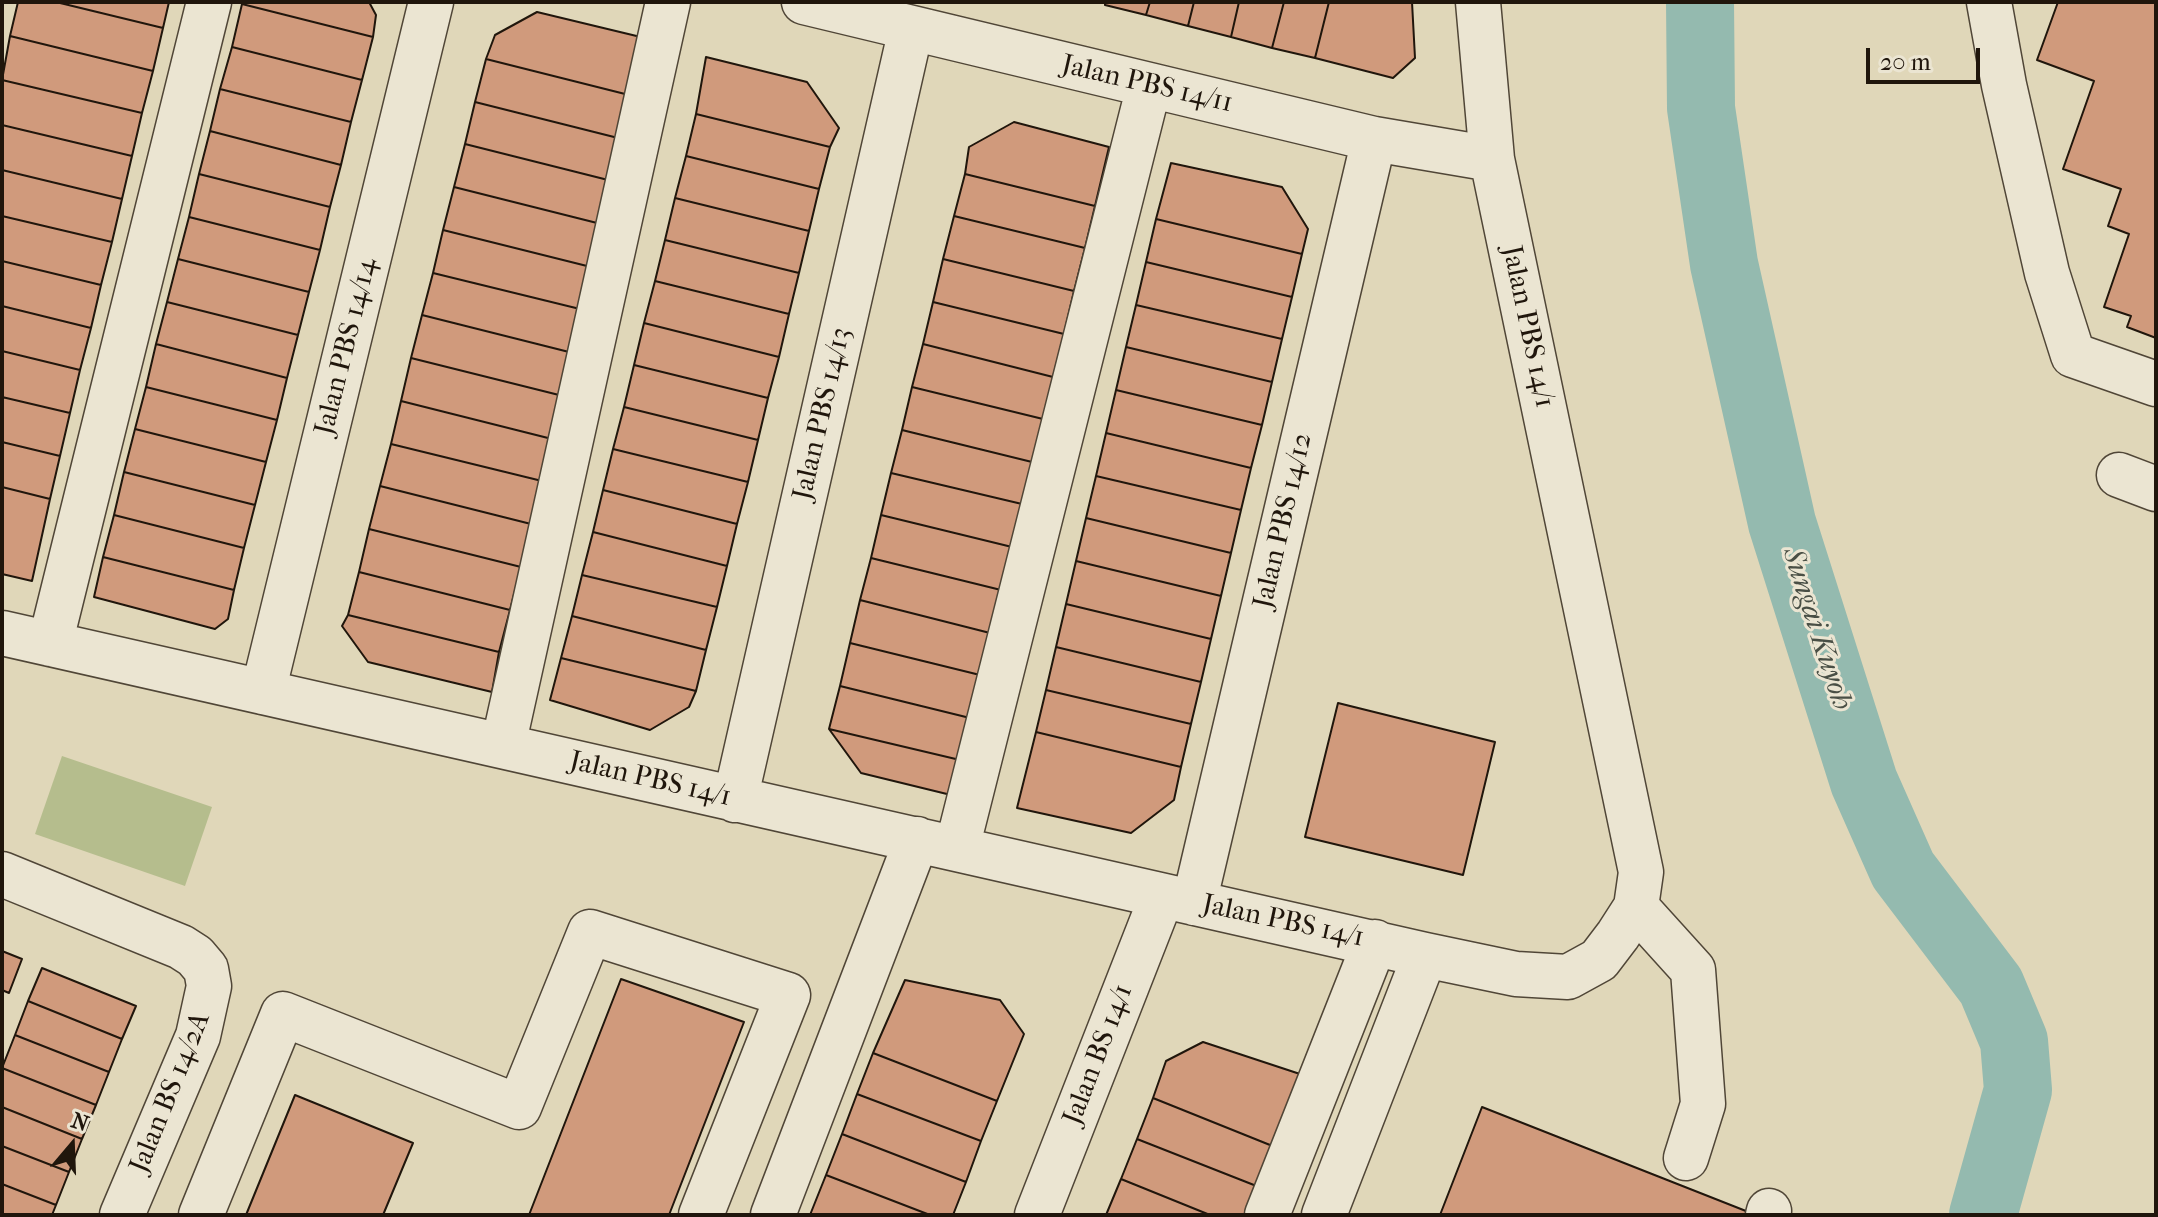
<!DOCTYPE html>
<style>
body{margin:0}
#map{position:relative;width:2158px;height:1217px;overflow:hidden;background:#e0d7b9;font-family:"IM FELL French Canon",serif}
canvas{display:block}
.frame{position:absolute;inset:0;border:4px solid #20160c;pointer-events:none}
.north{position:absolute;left:32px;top:1105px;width:80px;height:80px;-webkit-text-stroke:6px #ebe5d2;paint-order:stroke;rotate:19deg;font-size:22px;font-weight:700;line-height:32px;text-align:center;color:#20160c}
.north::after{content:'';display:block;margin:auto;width:28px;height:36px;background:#20160c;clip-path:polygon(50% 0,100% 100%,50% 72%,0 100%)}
.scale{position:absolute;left:1866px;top:48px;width:114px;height:36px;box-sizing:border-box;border:4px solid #20160c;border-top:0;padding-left:10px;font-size:24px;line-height:28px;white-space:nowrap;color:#20160c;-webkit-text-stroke:6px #ebe5d2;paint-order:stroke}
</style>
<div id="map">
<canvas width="2158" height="1217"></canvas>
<div class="frame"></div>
<div class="north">N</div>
<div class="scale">20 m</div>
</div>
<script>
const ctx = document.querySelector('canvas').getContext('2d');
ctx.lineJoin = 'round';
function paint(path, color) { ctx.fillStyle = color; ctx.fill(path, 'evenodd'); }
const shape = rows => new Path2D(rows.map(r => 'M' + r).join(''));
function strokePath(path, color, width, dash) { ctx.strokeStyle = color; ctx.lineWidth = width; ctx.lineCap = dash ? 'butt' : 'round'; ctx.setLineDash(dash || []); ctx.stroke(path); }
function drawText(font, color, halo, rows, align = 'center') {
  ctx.font = font + ' "IM FELL French Canon",serif'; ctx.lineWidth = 6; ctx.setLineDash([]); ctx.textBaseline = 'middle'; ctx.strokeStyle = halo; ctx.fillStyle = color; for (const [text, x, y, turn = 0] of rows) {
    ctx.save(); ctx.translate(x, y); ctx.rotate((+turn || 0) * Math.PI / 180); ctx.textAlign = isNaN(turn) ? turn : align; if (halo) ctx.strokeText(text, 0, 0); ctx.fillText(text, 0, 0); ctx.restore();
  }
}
const green = shape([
 [62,756,212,807,185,886,35,834]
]);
const river = shape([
 [1700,2,1701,108,1724,264,1782,523,1864,782,1903,870,1991,986,2014,1041,2018,1090,1983,1215]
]);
const building = shape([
 [18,2,56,2,163,28,153,71,10,36,18,2],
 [56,2,169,2,163,28,56,2],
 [243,2,369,2,376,15,373,37,242,4,243,2],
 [1105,2,1150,2,1146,15,1105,5,1105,2],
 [1150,2,1194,2,1188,26,1146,15,1150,2],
 [1194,2,1239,2,1231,37,1188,26,1194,2],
 [1239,2,1284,2,1272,48,1231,37,1239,2],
 [1284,2,1329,2,1315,58,1272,48,1284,2],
 [1329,2,1412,2,1415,58,1393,78,1315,58,1329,2],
 [2058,2,2156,2,2156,338,2127,327,2131,316,2104,307,2129,234,2108,226,2121,189,2063,169,2094,81,2037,60,2058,2],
 [242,4,373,37,362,80,232,47,242,4],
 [537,12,649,39,637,97,486,59,495,35,537,12],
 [10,36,153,71,142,113,2,80,10,36],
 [232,47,362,80,351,122,220,89,232,47],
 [706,57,807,82,839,128,830,147,696,114,706,57],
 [486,59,637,97,626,140,475,102,486,59],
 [2,80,142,113,132,156,2,125,2,80],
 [220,89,351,122,341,165,210,131,220,89],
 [475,102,626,140,616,182,465,144,475,102],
 [696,114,830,147,819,189,686,156,696,114],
 [1014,122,1109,147,1095,206,965,174,969,147,1014,122],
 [2,125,132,156,122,199,2,170,2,125],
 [210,131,341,165,330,207,199,174,210,131],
 [465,144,616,182,605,225,454,187,465,144],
 [686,156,819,189,809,231,675,198,686,156],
 [1171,163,1282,187,1308,229,1302,254,1156,219,1171,163],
 [2,170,122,199,112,242,2,216,2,170],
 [199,174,330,207,320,250,189,217,199,174],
 [965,174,1095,206,1085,248,954,216,965,174],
 [454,187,605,225,595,268,443,230,454,187],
 [675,198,809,231,799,273,665,240,675,198],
 [2,216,112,242,101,285,2,261,2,216],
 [954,216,1085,248,1074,291,943,259,954,216],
 [189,217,320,250,309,292,178,259,189,217],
 [1156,219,1302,254,1292,297,1146,262,1156,219],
 [443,230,595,268,584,310,433,273,443,230],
 [665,240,799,273,789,314,655,281,665,240],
 [178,259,309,292,298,335,167,302,178,259],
 [943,259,1074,291,1064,334,933,302,943,259],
 [2,261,101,285,91,328,2,306,2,261],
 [1146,262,1292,297,1282,339,1136,305,1146,262],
 [433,273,584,310,573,353,422,315,433,273],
 [655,281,789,314,779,357,644,323,655,281],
 [167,302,298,335,287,378,156,344,167,302],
 [933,302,1064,334,1053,377,923,344,933,302],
 [1136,305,1282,339,1272,382,1126,347,1136,305],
 [2,306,91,328,80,370,2,351,2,306],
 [422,315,573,353,563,396,411,358,422,315],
 [644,323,779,357,768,398,634,365,644,323],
 [156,344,287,378,277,420,146,387,156,344],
 [923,344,1053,377,1043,419,912,387,923,344],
 [1126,347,1272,382,1262,425,1116,390,1126,347],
 [2,351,80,370,70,413,2,397,2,351],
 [411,358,563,396,552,439,401,401,411,358],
 [634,365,768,398,758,440,624,407,634,365],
 [146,387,277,420,266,462,135,429,146,387],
 [912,387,1043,419,1032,462,902,430,912,387],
 [1116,390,1262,425,1251,468,1106,433,1116,390],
 [2,397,70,413,60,456,2,442,2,397],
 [401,401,552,439,542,481,391,444,401,401],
 [624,407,758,440,748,482,613,449,624,407],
 [135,429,266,462,255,505,124,472,135,429],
 [902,430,1032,462,1022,504,891,473,902,430],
 [1106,433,1251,468,1241,510,1096,476,1106,433],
 [2,442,60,456,50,499,2,487,2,442],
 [391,444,542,481,531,524,380,486,391,444],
 [613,449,748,482,737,524,603,490,613,449],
 [124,472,255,505,244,548,114,515,124,472],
 [891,473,1022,504,1012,547,881,515,891,473],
 [1096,476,1241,510,1231,553,1086,518,1096,476],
 [380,486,531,524,521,567,369,529,380,486],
 [2,487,50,499,32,581,2,574,2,487],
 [603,490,737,524,727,566,593,532,603,490],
 [114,515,244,548,234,590,103,557,114,515],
 [881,515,1012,547,1001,590,871,558,881,515],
 [1086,518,1231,553,1221,596,1076,561,1086,518],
 [369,529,521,567,510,610,359,572,369,529],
 [593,532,727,566,717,607,582,575,593,532],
 [103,557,234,590,228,619,215,629,94,597,103,557],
 [871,558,1001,590,990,633,860,600,871,558],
 [1076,561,1221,596,1211,639,1066,604,1076,561],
 [359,572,510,610,499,652,348,615,359,572],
 [582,575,717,607,706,650,572,616,582,575],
 [860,600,990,633,980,675,850,643,860,600],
 [1066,604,1211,639,1201,682,1056,647,1066,604],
 [348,615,499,652,492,692,368,662,342,626,348,615],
 [572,616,706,650,696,691,561,658,572,616],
 [850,643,980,675,970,718,840,686,850,643],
 [1056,647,1201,682,1191,724,1046,690,1056,647],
 [561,658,696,691,689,707,650,730,550,700,561,658],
 [840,686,970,718,960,760,829,729,840,686],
 [1046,690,1191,724,1181,767,1036,732,1046,690],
 [1338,703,1495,742,1463,875,1305,837,1338,703],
 [829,729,960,760,951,795,861,773,829,729],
 [1036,732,1181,767,1174,800,1131,833,1017,808,1036,732],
 [2,951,22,959,9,993,2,990,2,951],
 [42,968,136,1006,122,1039,28,1001,42,968],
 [621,979,744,1022,669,1215,529,1215,621,979],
 [905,980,1000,1000,1024,1034,997,1101,873,1053,905,980],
 [28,1001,122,1039,109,1072,15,1035,28,1001],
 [15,1035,109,1072,96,1105,2,1068,15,1035],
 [1203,1042,1303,1075,1275,1147,1153,1098,1166,1061,1203,1042],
 [873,1053,997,1101,981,1141,857,1094,873,1053],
 [2,1068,96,1105,82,1139,2,1107,2,1068],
 [857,1094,981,1141,966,1182,842,1134,857,1094],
 [295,1095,413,1143,383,1215,246,1215,295,1095],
 [1153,1098,1275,1147,1259,1187,1137,1139,1153,1098],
 [2,1107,82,1139,69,1172,2,1146,2,1107],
 [1482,1107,1751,1213,1750,1215,1440,1215,1482,1107],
 [842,1134,966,1182,953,1215,930,1215,826,1175,842,1134],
 [1137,1139,1259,1187,1248,1215,1210,1215,1121,1179,1137,1139],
 [2,1146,69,1172,56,1205,2,1184,2,1146],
 [826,1175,930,1215,810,1215,826,1175],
 [1121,1179,1210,1215,1106,1215,1121,1179],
 [2,1184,56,1205,52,1215,2,1215,2,1184]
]);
const minor = shape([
 [804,2,1374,139,1492,159],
 [1989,2,2004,85,2047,273,2073,355,2156,384],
 [2119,475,2156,489],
 [2,633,1425,955,1516,974,1568,977,1599,960,1618,935,1636,907,1641,872,1492,159,1478,2],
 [50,644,209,2],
 [263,692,431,2],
 [503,746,668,2],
 [735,800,911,29],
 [957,848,1149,86],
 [2,874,181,947,195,956,206,969,209,986,198,1036,122,1215],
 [1194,903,1374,139],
 [1636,907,1693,970,1703,1104,1686,1158],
 [201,1215,283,1014,519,1107,590,932,788,995,701,1215],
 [773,1215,917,839],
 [1037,1215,1162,896],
 [1267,1215,1375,942],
 [1324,1215,1425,955],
 [1768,1215,1769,1211]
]);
const streetNames = [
 ["Jalan PBS 14/11",1147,85,13],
 ["Jalan PBS 14/1",1527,327,78],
 ["Jalan PBS 14/14",347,347,-76],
 ["Jalan PBS 14/13",823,414,-77],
 ["Jalan PBS 14/12",1284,521,-77],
 ["Jalan PBS 14/1",650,780,13],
 ["Jalan PBS 14/1",1283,922,12],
 ["Jalan BS 14/1",1099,1055,-69],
 ["Jalan BS 14/2A",171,1093,-68]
];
const waterNames = [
 ["Sungai Kuyoh",1816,629,72]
];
paint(green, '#b5bd8d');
strokePath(river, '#94baaf', 68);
paint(building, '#d09a7c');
strokePath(building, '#20160c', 2);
strokePath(minor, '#504637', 47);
strokePath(minor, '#ebe5d2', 44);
drawText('28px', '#20160c', '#ebe5d2', streetNames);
drawText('italic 30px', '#494f45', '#ebe5d2', waterNames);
</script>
